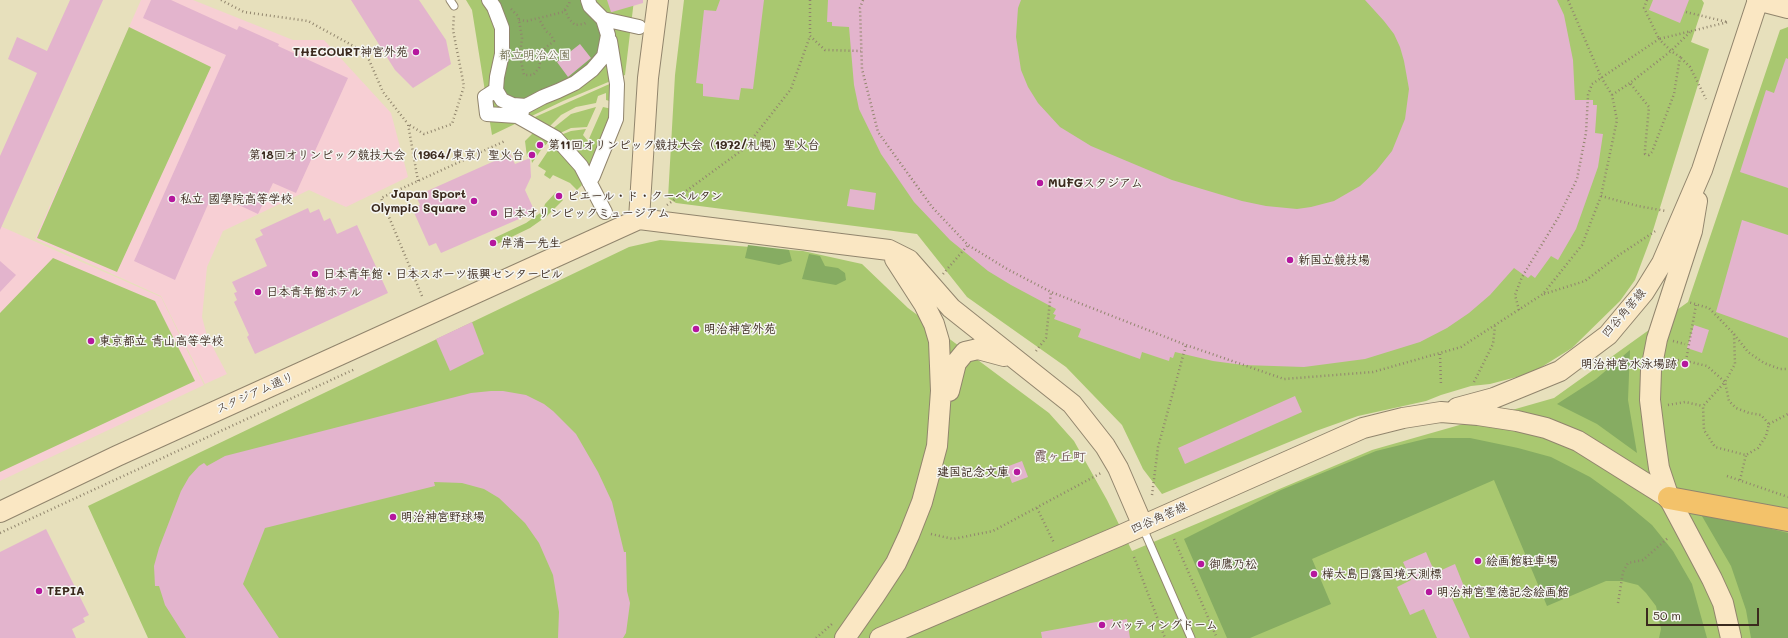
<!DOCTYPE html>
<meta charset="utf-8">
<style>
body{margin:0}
#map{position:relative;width:1788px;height:638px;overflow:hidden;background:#e7e0bc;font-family:Mali,sans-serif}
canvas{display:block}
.scale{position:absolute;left:1646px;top:608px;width:113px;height:18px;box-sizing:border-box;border:2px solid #3b2a1e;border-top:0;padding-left:5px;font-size:12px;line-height:14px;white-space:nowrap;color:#3b2a1e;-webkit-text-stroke:3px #f6f6f2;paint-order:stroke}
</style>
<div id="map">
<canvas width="1788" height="638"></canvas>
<div class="scale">50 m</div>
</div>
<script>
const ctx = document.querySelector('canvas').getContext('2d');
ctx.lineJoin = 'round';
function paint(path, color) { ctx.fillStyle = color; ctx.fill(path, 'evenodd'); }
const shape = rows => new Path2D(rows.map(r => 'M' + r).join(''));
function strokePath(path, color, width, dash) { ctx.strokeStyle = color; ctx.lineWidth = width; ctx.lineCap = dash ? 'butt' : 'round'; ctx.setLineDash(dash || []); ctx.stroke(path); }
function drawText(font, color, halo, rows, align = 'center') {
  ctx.font = font + ' Mali,"Klee One",sans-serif'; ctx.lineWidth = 3; ctx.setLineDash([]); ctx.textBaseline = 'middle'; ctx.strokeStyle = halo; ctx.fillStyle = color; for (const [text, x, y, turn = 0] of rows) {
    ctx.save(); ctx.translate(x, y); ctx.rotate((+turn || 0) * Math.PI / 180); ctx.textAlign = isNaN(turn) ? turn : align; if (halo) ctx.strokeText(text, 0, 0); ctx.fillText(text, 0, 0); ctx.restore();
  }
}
const built = shape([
 [141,0,193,0,293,40,324,40,391,113,408,177,346,207,309,190,223,231,207,267,202,317,207,336,227,374,205,384,161,296,35,239],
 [0,226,161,297,204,385,0,481]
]);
const green = shape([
 [466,0,634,0,625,75,563,101,492,135,472,10],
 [684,0,1702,0,1704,3,1691,42,1709,49,1650,240,1635,280,1620,301,1572,348,1532,373,1490,384,1471,386,1441,395,1426,401,1358,416,1316,431,1162,494,1143,469,1122,425,1066,367,967,297,917,234,676,203,668,198,675,75],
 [129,27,211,67,117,272,37,238],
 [1788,27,1788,638,148,638,88,506,629,247,660,240,803,251,862,264,908,308,1049,413,1074,441,1107,500,1132,551,1372,450,1554,398,1688,302,1780,30],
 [614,82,613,102,606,100,606,93,598,96,596,103,576,107,561,115,547,129,526,121],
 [596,107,587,127,571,128,556,135,551,130,571,114],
 [603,107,612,109,591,166,558,136,571,131,586,129,583,135,588,141],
 [534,132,550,141,543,147,532,163,531,156,527,157,525,141],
 [554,145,570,157,581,178,582,185,577,190,570,183,553,175,550,179,544,175,546,171,538,166,548,151],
 [556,192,563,200,547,216,530,228,493,246,490,240,526,223,543,211,545,204],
 [53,258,155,301,195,381,0,472,0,313]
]);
const forest = shape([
 [495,0,583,0,603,35,603,48,588,69,521,102,500,91],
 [748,245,789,250,792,261,779,265,745,258],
 [809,254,820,256,825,266,838,268,845,273,846,280,836,285,802,279],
 [1630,350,1628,400,1637,453,1597,424,1557,404,1596,379],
 [1429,438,1470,438,1518,448,1551,457,1590,477,1622,500,1652,525,1673,551,1692,584,1707,638,1659,638,1661,629,1656,606,1646,593,1638,585,1622,581,1606,581,1547,606,1494,480,1312,559,1331,604,1250,638,1227,638,1184,539,1281,490,1376,451],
 [1699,511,1788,533,1788,638,1751,638,1746,610,1731,566]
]);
const building = shape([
 [70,0,103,0,0,230,0,156,37,73,8,59,17,37,47,51],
 [151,0,171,0,237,30,239,26,279,44,278,46,348,78,296,193,273,183,258,214,213,193,175,280,134,261,226,55,143,18],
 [351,0,419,0,446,40,451,64,413,88,395,70],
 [607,0,643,0,643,3,612,12,611,12],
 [720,0,764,0,753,89,741,88,739,100,703,96,703,84,696,83,704,10,716,11],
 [828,0,1021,0,1018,8,1016,37,1021,70,1028,87,1038,103,1060,127,1091,146,1172,180,1242,201,1266,206,1297,209,1311,207,1334,201,1360,186,1376,171,1392,151,1405,119,1409,89,1404,61,1400,47,1394,34,1384,21,1365,0,1557,0,1564,15,1573,60,1575,100,1593,100,1593,105,1597,105,1595,133,1603,134,1598,167,1576,229,1558,260,1551,256,1535,278,1531,275,1528,278,1514,268,1490,295,1469,313,1447,328,1420,342,1365,359,1304,367,1243,365,1213,361,1175,352,1173,358,1170,357,1169,361,1142,352,1140,359,1078,337,1081,329,1054,319,1056,315,1053,314,1056,309,1011,285,988,271,950,240,914,202,881,154,859,109,854,85,849,27,832,26,832,22,827,22],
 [1653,0,1689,0,1680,23,1649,10],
 [580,44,591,58,568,77,557,62],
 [1786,58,1788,59,1788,188,1740,172,1766,90,1774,93],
 [510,154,515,164,530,158,531,177,525,190,535,212,441,253,436,243,429,246,412,208,420,205,416,196],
 [850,189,876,193,874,210,847,206],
 [308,208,310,213,319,209,324,221,330,218,337,234,357,225,388,293,255,354,247,337,249,335,234,302,237,300,234,293,237,292,232,282,267,266,255,239,263,235,260,230],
 [1742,220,1788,235,1788,338,1716,312],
 [0,261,16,275,0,292],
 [472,322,484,354,450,371,436,339],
 [1694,325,1709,330,1702,353,1687,348],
 [491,391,503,391,526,395,544,404,553,411,576,434,598,472,612,502,624,552,626,552,627,591,630,603,626,633,623,638,558,638,559,612,553,575,539,543,525,523,499,498,484,489,462,483,434,482,435,486,265,528,243,584,279,638,186,638,165,605,159,586,155,586,154,566,159,548,181,491,189,477,199,466,204,463,207,466,225,456,471,393],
 [1295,396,1302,412,1185,464,1178,448],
 [1022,461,1028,477,1012,483,1006,467],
 [46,529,89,615,83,618,85,622,72,629,76,638,0,638,0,552],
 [1426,552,1435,573,1455,564,1465,589,1451,596,1470,638,1437,638,1424,609,1410,615,1397,587,1411,580,1403,562],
 [1113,619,1113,622,1127,619,1130,638,1042,638,1041,632]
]);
const path = shape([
 [221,0,244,12,308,21,366,53,383,92,408,124],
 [810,0,810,36,825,50,861,51],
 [863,0,860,8,862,69,878,132,932,207,968,245,1007,269,1051,292,1186,345,1284,379,1373,372,1461,347,1543,294,1582,245,1601,196,1617,120,1612,95,1601,77,1568,0],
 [1647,0,1644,8,1659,39,1728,22],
 [511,9,518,16,519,20,522,38,520,56,524,75,533,75,539,68,541,56,545,48,554,41,551,35,546,31,539,19],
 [565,10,569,19,575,25,584,24,587,22],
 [1686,12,1727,22],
 [519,20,527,21,563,12,569,4,570,0],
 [1681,58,1690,67,1706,99],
 [1612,95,1630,83],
 [418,181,408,124,424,134,452,124,464,86,453,30,454,15],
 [1601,196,1638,206,1666,211],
 [667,205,745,148,791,89,810,36],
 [943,274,968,245],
 [1544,294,1585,281,1619,255,1657,230],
 [422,296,381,198,505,141],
 [1519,310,1515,295,1522,277,1558,218,1577,179,1586,133,1588,95,1592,84,1659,39,1671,51,1680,57,1674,94,1652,152,1649,155,1645,154,1645,149,1649,107,1630,83,1671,51,1691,31],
 [1734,334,1748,352,1764,363,1780,369,1788,369],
 [1673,341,1685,344],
 [1036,351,1046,338,1051,292],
 [1440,354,1441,386],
 [1670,359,1686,361,1707,366,1725,382,1703,406,1704,430,1715,447,1746,455,1758,448,1766,436,1769,424,1761,415,1749,413,1736,408,1729,401,1725,382,1735,364,1734,334,1709,308,1688,302],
 [1686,361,1696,305],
 [1474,382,1493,344,1495,326],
 [1668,405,1685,402,1703,406],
 [1769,424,1788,414],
 [1727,476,1788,497],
 [1740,480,1746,455],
 [1152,495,1158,447,1186,345],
 [1037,508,1054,543],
 [0,533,355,369],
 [931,534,953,539,993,531,1101,473],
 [1174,539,1217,638],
 [1134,557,1165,638],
 [1618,603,1623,572,1628,563,1643,560,1669,537],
 [816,638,832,624]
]);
const lane = shape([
 [450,0,454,6],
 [1143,528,1191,638]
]);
const street = shape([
 [489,0,494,7,502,28,502,54,497,77,496,90,502,100,513,105,526,106,543,97,558,91,575,83,592,70,604,56,608,35,603,19],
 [588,0,590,6,603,19,639,27],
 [496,90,485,97,487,114,517,116,522,112,522,110],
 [517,116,556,138,581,166,605,212],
 [589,182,593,176,616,119,617,84,610,41]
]);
const secondary = shape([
 [1757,0,1788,8],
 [639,219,648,78,658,0],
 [949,391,956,363,965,352,978,349,1004,356],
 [1457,408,1494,398,1560,371,1608,335,1644,292,1662,263,1702,170,1758,0],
 [1669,498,1659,468,1655,440,1650,400,1651,370,1657,339,1692,231,1697,201],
 [0,512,117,456,639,219,889,250,909,260,951,308,1072,404,1105,446,1118,468,1143,526],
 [845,638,875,595,896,563,909,535,922,502,937,446,941,391,939,341,934,324,924,304,895,259],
 [880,638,1119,536,1363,428,1403,418,1441,412,1478,415,1517,421,1546,428,1578,441,1669,498,1712,579,1723,603,1731,638]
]);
const highway = shape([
 [1669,498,1788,520]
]);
const markers = [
 [416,52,4,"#b5179e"],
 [540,145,4,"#b5179e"],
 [532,155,4,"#b5179e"],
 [1040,183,4,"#b5179e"],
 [559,196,4,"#b5179e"],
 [172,199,4,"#b5179e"],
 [474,201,4,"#b5179e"],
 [494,213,4,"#b5179e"],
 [493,243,4,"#b5179e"],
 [1290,260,4,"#b5179e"],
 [315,274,4,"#b5179e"],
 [258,292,4,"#b5179e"],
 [696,329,4,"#b5179e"],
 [91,341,4,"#b5179e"],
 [1685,364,4,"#b5179e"],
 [1017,472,4,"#b5179e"],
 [393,517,4,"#b5179e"],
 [1478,561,4,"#b5179e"],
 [1201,564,4,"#b5179e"],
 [1314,574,4,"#b5179e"],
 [39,591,4,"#b5179e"],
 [1429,592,4,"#b5179e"],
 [1102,625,4,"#b5179e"]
];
const poiNames = [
 ["THECOURT神宮外苑",408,52,"right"],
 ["第11回オリンピック競技大会（1972/札幌）聖火台",548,145],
 ["第18回オリンピック競技大会（1964/東京）聖火台",524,155,"right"],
 ["MUFGスタジアム",1048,183],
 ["Japan Sport",466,194,"right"],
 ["Olympic Square",466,208,"right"],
 ["ピエール・ド・クーベルタン",567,196],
 ["私立 國學院高等学校",180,199],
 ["日本オリンピックミュージアム",502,213],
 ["岸清一先生",501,243],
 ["新国立競技場",1298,260],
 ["日本青年館・日本スポーツ振興センタービル",323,274],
 ["日本青年館ホテル",266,292],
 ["明治神宮外苑",704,329],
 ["東京都立 青山高等学校",99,341],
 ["明治神宮水泳場跡",1677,364,"right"],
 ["建国記念文庫",1009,472,"right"],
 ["明治神宮野球場",401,517],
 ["絵画館駐車場",1486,561],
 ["御鷹乃松",1209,564],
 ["樺太島日露国境天測標",1322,574],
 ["TEPIA",47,591],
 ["明治神宮聖徳記念絵画館",1437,592],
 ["バッティングドーム",1110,625]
];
const parkNames = [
 ["都立明治公園",535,55]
];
const streetNames = [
 ["四谷角筈線",1624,313,-49],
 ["スタジアム通り",255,393,-24],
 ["四谷角筈線",1159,518,-24]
];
const neighbourhoodNames = [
 ["霞ヶ丘町",1060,457]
];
paint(built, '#f7cfd4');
paint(green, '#a9c870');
paint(forest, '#86ac62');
paint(building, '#e3b4cd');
strokePath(lane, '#91856d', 9);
strokePath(street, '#91856d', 16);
strokePath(secondary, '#91856d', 22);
strokePath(highway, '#91856d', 24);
strokePath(path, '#91856d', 2.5, [1, 3]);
strokePath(lane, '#fff', 7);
strokePath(street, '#fff', 14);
strokePath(secondary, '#fae7c3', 20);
strokePath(highway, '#f3c26a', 22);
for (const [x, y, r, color] of markers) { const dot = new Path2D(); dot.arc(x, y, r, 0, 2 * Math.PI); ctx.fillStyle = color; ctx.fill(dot); strokePath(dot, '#f6f6f2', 1.5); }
drawText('bold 12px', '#3b2a1e', '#f6f6f2', poiNames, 'left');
drawText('12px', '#5c5937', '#f6f6f2', parkNames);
drawText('12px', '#3b2a1e', '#f6f6f2', streetNames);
drawText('bold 13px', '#765a5b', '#f6f6f2', neighbourhoodNames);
</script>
